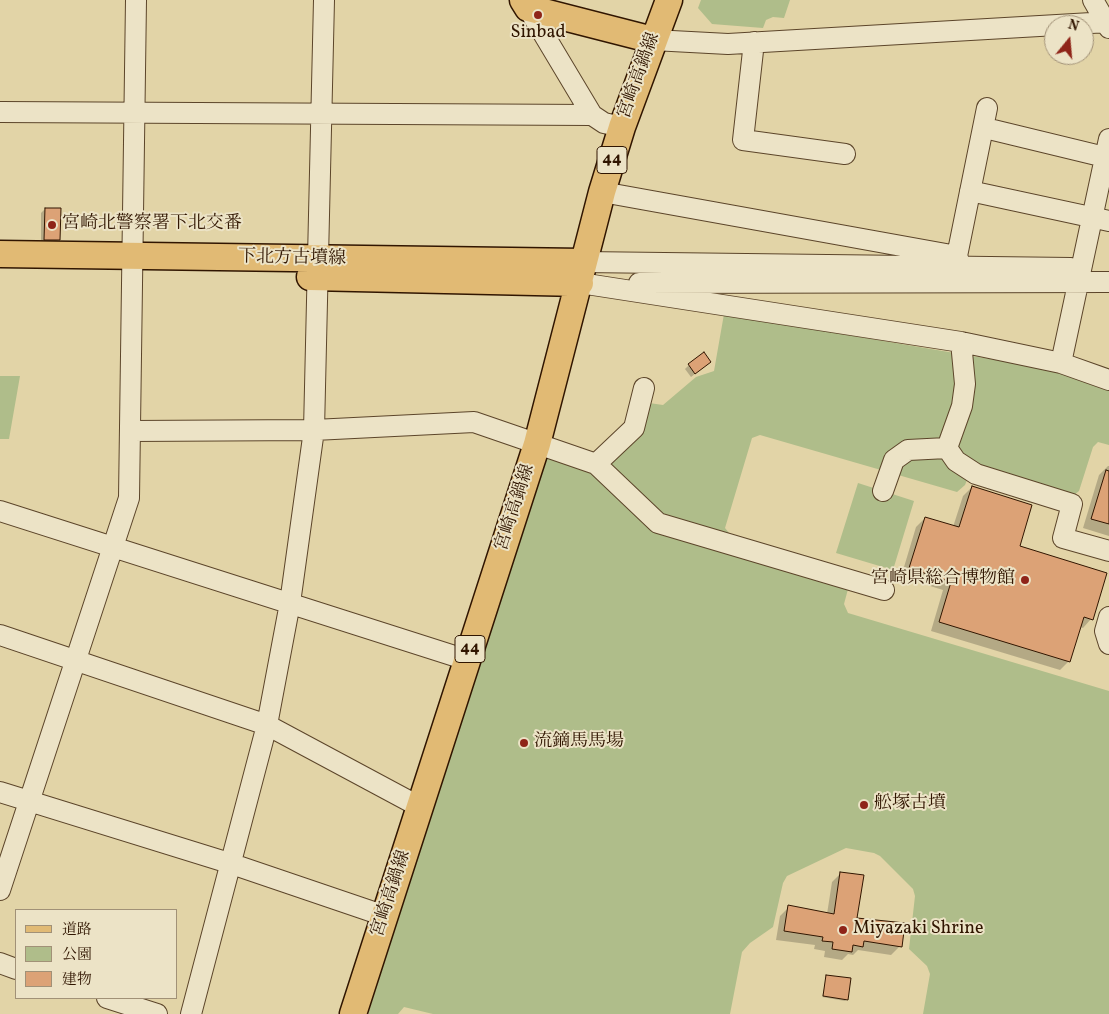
<!DOCTYPE html>
<meta charset="utf-8">
<style>
body{margin:0}
#map{position:relative;width:1109px;height:1014px;overflow:hidden;background:#e2d4a7;font-family:Vollkorn,"Noto Serif JP",serif}
canvas{display:block}
.legend{position:absolute;left:15px;top:909px;width:162px;height:90px;box-sizing:border-box;background:#ece3c6;border:1px solid #a19177;margin:0;padding:6px 9px;list-style:none;font-size:15px;color:#301500}
.legend li{display:flex;align-items:center;gap:10px;height:25px}
.legend b{width:25px;border:1px solid #a19177}
.north{position:absolute;left:1044px;top:15px;width:50px;height:50px;box-sizing:border-box;background:#ece3c6;border:1px solid #a19177;border-radius:50%;rotate:17deg;font-size:14px;font-weight:700;line-height:20px;text-align:center;color:#301500}
.north::after{content:'';display:block;margin:auto;width:18px;height:22px;background:#8f2418;clip-path:polygon(50% 0,100% 100%,50% 72%,0 100%)}
</style>
<div id="map">
<canvas width="1109" height="1014"></canvas>
<ul class="legend">
<li><b style="height:6px;background:#e1ba74"></b>道路</li>
<li><b style="height:14px;background:#afbd8a"></b>公園</li>
<li><b style="height:14px;background:#dca276"></b>建物</li>
</ul>
<div class="north">N</div>
</div>
<script>
const ctx = document.querySelector('canvas').getContext('2d');
ctx.lineJoin = 'round';
function paint(path, color) { ctx.fillStyle = color; ctx.fill(path, 'evenodd'); }
const shape = rows => new Path2D(rows.map(r => 'M' + r).join(''));
function strokePath(path, color, width, dash) { ctx.strokeStyle = color; ctx.lineWidth = width; ctx.lineCap = dash ? 'butt' : 'round'; ctx.setLineDash(dash || []); ctx.stroke(path); }
function drawText(font, color, halo, rows, align = 'center') {
  ctx.font = font + ' Vollkorn,"Noto Serif JP",serif'; ctx.lineWidth = 4; ctx.setLineDash([]); ctx.textBaseline = 'middle'; ctx.strokeStyle = halo; ctx.fillStyle = color; for (const [text, x, y, turn = 0] of rows) {
    ctx.save(); ctx.translate(x, y); ctx.rotate((+turn || 0) * Math.PI / 180); ctx.textAlign = isNaN(turn) ? turn : align; if (halo) ctx.strokeText(text, 0, 0); ctx.fillText(text, 0, 0); ctx.restore();
  }
}
const green = shape([
 [701,0,790,0,784,18,773,17,766,20,763,28,712,24,698,8],
 [724,314,1061,371,1109,388,1109,445,1098,442,1093,447,1079,491,1074,495,971,470,965,485,957,492,760,435,752,438,725,528,730,534,851,578,844,604,848,613,1109,691,1109,1014,923,1014,930,974,927,966,909,949,915,896,913,889,880,856,874,853,846,848,787,876,783,883,773,927,750,943,742,952,730,1014,433,1014,404,1007,398,1014,368,1014,544,450,595,456,649,403,663,405,696,377,714,371],
 [0,376,20,376,9,439,0,439],
 [858,483,914,501,893,570,836,553]
]);
const shadow = shape([
 [45,209,59,239,55,243,41,243,41,213],
 [689,365,705,366,691,377,685,369],
 [1108,466,1109,466,1109,536,1083,528,1099,475],
 [972,487,1018,547,1091,619,1083,628,1080,627,1069,661,1060,670,931,631,943,590,901,577,916,527,925,518,953,527,963,496],
 [841,873,856,919,900,946,891,955,858,950,853,955,848,954,842,960,824,957,825,951,814,949,815,945,776,940,780,916,789,907,827,914,832,882],
 [827,976,847,999,845,1001,822,997]
]);
const building = shape([
 [45,208,61,208,60,240,44,240,45,208],
 [704,352,711,362,695,374,688,364,704,352],
 [1106,470,1109,471,1109,524,1091,519,1106,470],
 [972,486,1032,505,1020,546,1107,573,1093,620,1084,617,1070,662,939,622,951,582,909,568,925,517,959,527,972,486],
 [840,872,864,875,857,918,905,923,902,947,864,941,863,947,853,945,852,952,832,949,833,942,822,941,823,937,784,931,788,905,834,914,840,872],
 [826,975,851,978,848,1000,823,996,826,975]
]);
const minor = shape([
 [1093,0,1109,28],
 [528,8,592,115,604,123,622,127],
 [653,40,728,44,1109,22],
 [754,42,743,140,845,154],
 [0,112,592,115],
 [985,128,1109,158],
 [970,191,1109,221],
 [602,192,957,256],
 [583,262,1071,268],
 [961,266,957,256,987,108],
 [580,283,961,342,1061,363,1109,380],
 [639,283,1109,282],
 [1061,363,1109,139],
 [131,431,314,430,474,422,596,464,658,523,884,590],
 [947,448,956,461,976,474,1072,504,1063,538,1109,551],
 [596,464,634,428,644,388],
 [883,491,894,460,908,450,947,448,962,406,965,384,961,342],
 [0,511,467,660],
 [1109,617,1105,631,1109,644],
 [0,635,267,725,420,807],
 [0,792,229,863,385,916],
 [0,890,129,498,136,0],
 [0,963,16,969],
 [107,998,157,1014],
 [191,1014,267,725,290,603,314,430,324,0]
]);
const major = shape([
 [523,0,528,8,653,40],
 [0,254,583,262],
 [310,277,580,283],
 [353,1014,537,444,602,192,622,127,669,0]
]);
const markers = [
 [538,15,5,"#8f2418"],
 [52,225,5,"#8f2418"],
 [1025,580,5,"#8f2418"],
 [524,743,5,"#8f2418"],
 [864,805,5,"#8f2418"],
 [843,930,5,"#8f2418"]
];
const shields = [
 [612,160,30],
 [470,649,30]
];
const shieldNames = [
 ["44",612,160],
 ["44",470,649]
];
const poiNames = [
 ["Sinbad",538,34,"center"],
 ["宮崎北警察署下北交番",62,225],
 ["宮崎県総合博物館",1015,580,"right"],
 ["流鏑馬馬場",534,743],
 ["舩塚古墳",874,805],
 ["Miyazaki Shrine",853,930]
];
const streetNames = [
 ["宮崎高鍋線",640,76,-70],
 ["下北方古墳線",292,259,1],
 ["宮崎高鍋線",516,508,-72],
 ["宮崎高鍋線",392,894,-72]
];
paint(green, '#afbd8a');
paint(shadow, '#0003');
paint(building, '#dca276');
strokePath(building, '#301500', 1);
strokePath(minor, '#5c452a', 22);
strokePath(major, '#301500', 29);
strokePath(minor, '#ece3c6', 20);
strokePath(major, '#e1ba74', 26);
for (const [x, y, r, color] of markers) { const dot = new Path2D(); dot.arc(x, y, r, 0, 2 * Math.PI); ctx.fillStyle = color; ctx.fill(dot); strokePath(dot, '#ece3c6', 2); }
for (const [x, y, w] of shields) { const box = new Path2D(); box.roundRect(x - w / 2, y - 13.5, w, 27, 4); ctx.fillStyle = '#ece3c6'; ctx.fill(box); strokePath(box, '#301500', 1); }
drawText('bold 16px', '#301500', null, shieldNames);
drawText('18px', '#301500', '#ece3c6', poiNames, 'left');
drawText('18px', '#301500', '#ece3c6', streetNames);
</script>
